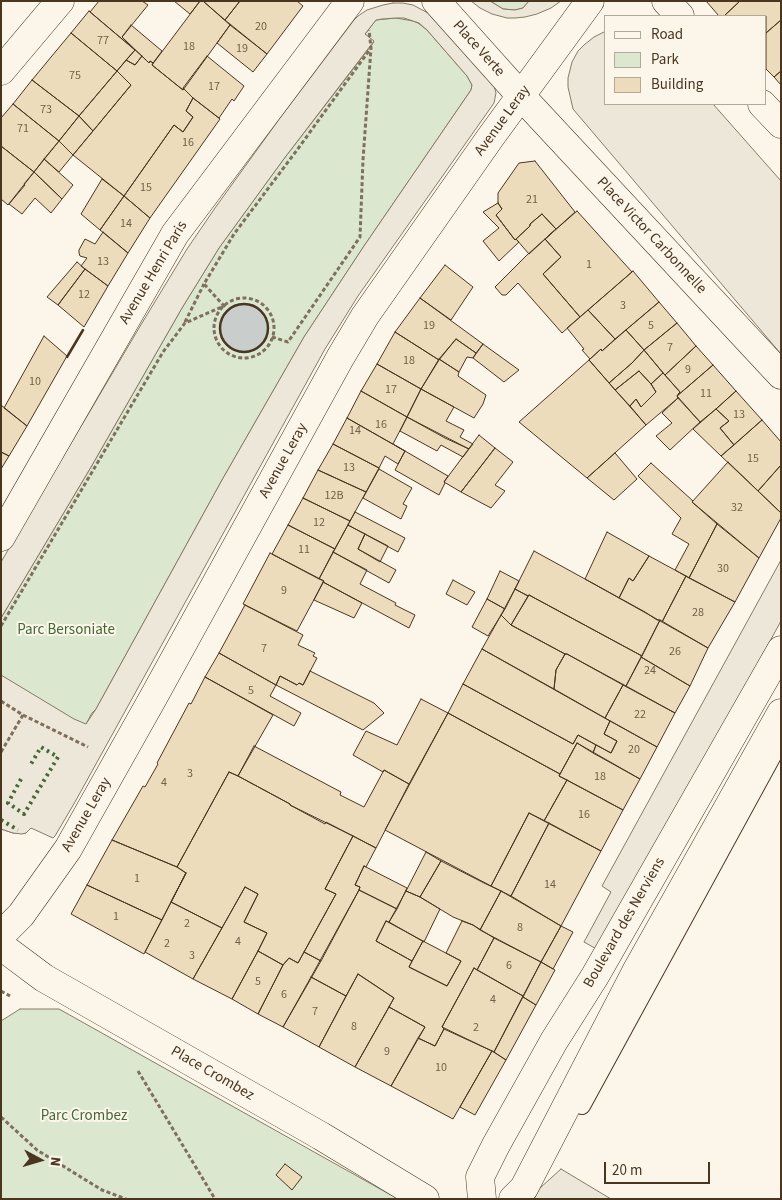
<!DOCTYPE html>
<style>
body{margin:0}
#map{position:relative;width:782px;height:1200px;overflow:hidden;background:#fbf6e9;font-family:"Source Sans 3",sans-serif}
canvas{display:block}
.frame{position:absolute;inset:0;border:2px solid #4a3520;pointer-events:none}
.legend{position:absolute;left:604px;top:15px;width:162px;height:90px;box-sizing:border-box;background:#fbf6e9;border:1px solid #b4a999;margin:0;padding:6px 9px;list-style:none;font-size:15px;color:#4a3520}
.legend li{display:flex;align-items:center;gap:10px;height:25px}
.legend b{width:25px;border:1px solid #b4a999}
.north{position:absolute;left:15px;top:1135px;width:50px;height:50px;-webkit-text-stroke:4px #fbf6e9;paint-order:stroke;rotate:96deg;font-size:14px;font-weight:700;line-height:20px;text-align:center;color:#4a3520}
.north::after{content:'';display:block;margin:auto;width:18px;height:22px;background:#4a3520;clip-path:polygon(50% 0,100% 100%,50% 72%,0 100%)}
.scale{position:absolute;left:604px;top:1162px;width:106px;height:22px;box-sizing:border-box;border:2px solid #4a3520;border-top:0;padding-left:6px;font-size:15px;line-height:18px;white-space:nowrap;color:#4a3520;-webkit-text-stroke:4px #fbf6e9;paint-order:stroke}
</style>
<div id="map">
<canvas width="782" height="1200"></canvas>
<div class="frame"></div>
<ul class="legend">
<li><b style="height:6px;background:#fbf6e9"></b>Road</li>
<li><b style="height:14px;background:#dce7d0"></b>Park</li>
<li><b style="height:14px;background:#ecdcbc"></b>Building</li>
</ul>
<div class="north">N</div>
<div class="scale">20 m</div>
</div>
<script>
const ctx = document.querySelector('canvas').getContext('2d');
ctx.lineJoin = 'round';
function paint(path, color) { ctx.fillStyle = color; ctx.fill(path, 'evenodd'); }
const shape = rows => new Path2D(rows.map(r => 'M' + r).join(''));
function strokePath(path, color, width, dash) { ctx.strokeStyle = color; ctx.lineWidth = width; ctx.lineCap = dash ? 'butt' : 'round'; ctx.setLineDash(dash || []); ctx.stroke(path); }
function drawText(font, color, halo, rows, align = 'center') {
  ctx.font = font + ' "Source Sans 3",sans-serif'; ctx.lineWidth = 4; ctx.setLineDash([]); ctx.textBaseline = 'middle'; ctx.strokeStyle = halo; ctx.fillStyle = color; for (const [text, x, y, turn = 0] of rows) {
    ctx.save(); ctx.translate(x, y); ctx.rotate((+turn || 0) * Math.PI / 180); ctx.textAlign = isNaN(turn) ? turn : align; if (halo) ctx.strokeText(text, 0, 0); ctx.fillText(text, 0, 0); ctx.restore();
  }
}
const green = shape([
 [490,1,529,1,523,8,515,10,503,9,490,1],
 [396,18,413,21,418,23,427,30,467,76,472,85,471,90,364,246,304,337,222,480,96,709,92,713,26,833,13,833,1,829,1,618,91,467,182,308,219,248,283,160,374,42,365,34,376,20,396,18],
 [20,1009,59,1009,398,1199,1,1199,1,1021,20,1009]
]);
const parking = shape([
 [471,1,490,1,503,9,515,10,523,8,529,1,561,1,551,8,537,14,525,17,515,18,507,18,492,14,480,8,471,1],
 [393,3,403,3,413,5,430,14,494,86,496,93,494,103,358,296,325,349,75,802,55,836,53,838,31,828,26,833,22,834,13,833,1,829,1,675,74,719,86,724,96,709,222,480,304,337,364,246,471,90,472,85,467,76,427,30,419,23,404,18,396,18,382,19,376,20,365,34,374,41,283,160,219,248,182,308,91,467,1,618,1,562,139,328,187,249,215,208,280,118,354,20,358,16,367,10,383,5,393,3],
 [606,31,606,104,713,104,781,181,781,354,573,109,568,87,568,78,572,62,578,51,584,45,594,37,606,31],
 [781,560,781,621,600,951,584,942,611,892,602,886,781,560],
 [561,1169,611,1199,534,1199,540,1188,561,1169]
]);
const water = shape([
 '220 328a24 24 0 1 1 48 0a24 24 0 1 1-48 0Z'
]);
const building = shape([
 [99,1,142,1,148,5,122,37,135,50,90,12,99,1],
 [174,1,200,1,190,14,174,1],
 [200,1,203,1,230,25,183,90,152,65,200,1],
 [203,1,240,1,225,20,203,1],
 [240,1,297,1,303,6,267,54,225,20,240,1],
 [706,1,740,1,724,16,719,16,706,1],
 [740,1,781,1,781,20,766,33,766,16,724,16,740,1],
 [89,11,135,50,117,71,71,33,89,11],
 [781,20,781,71,774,77,766,69,766,33,781,20],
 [131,25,162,51,153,63,150,61,149,63,122,37,131,25],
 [230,25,267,54,253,72,217,43,230,25],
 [71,33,117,71,79,116,32,80,71,33],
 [135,50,142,56,135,65,126,60,135,50],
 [142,56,149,63,150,61,153,63,152,65,183,90,183,88,193,98,186,111,193,117,183,132,174,125,124,196,73,155,131,85,117,71,126,60,135,65,142,56],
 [207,56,244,86,234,101,232,99,219,118,193,98,183,88,207,56],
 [117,71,131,85,93,131,79,116,117,71],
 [781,71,781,85,774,77,781,71],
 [32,80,79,116,59,141,13,104,32,80],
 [193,98,220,119,150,218,124,196,174,125,183,132,193,117,186,111,193,98],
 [13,104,59,141,34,172,1,146,1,118,13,104],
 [79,116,93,131,73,155,59,141,79,116],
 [59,141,73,155,59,172,44,159,59,141],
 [1,146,34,172,8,205,1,199,1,146],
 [44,159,73,185,62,199,34,172,44,159],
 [535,161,575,212,545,239,556,229,542,214,530,224,530,226,515,240,496,215,502,209,498,203,498,193,519,163,535,161],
 [34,172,62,199,51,213,35,198,22,214,9,204,25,185,24,184,34,172],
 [102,179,124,196,100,230,81,214,102,179],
 [124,196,150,218,128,253,100,230,124,196],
 [498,203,502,209,496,215,515,240,516,239,519,242,499,261,483,241,499,228,483,212,498,203],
 [577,211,632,272,580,317,543,274,561,257,545,239,577,211],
 [542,214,556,229,529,254,516,239,530,226,530,224,542,214],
 [103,232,128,253,108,286,81,266,87,258,80,256,79,253,79,250,85,239,95,244,103,232],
 [545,239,561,257,543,274,580,317,562,333,518,283,506,295,502,295,495,287,527,255,545,239],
 [77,262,85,269,58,305,47,297,77,262],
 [445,265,473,287,451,320,420,298,445,265],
 [85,269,108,286,84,327,58,305,85,269],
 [633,271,659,302,615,339,588,310,633,271],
 [420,298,483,344,476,353,456,339,439,360,395,332,420,298],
 [659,302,677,323,644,350,626,330,659,302],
 [588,310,615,339,602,351,601,349,590,359,582,350,584,349,567,328,588,310],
 [677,323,696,346,665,375,644,350,677,323],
 [626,330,644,350,632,363,609,383,589,360,601,349,602,351,626,330],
 [395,332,439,360,421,389,377,364,395,332],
 [44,336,67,356,27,426,4,408,44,336],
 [456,339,476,353,473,358,467,357,459,372,439,359,456,339],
 [483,344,519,370,504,382,473,358,483,344],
 [696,346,713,365,677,396,680,392,665,375,696,346],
 [644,350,663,373,651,384,639,371,615,390,609,383,632,363,644,350],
 [439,359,459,372,458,376,486,395,483,404,474,418,421,389,439,359],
 [589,360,646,425,587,478,519,422,589,360],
 [377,364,421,389,407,417,361,391,377,364],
 [713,365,736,391,716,409,700,422,677,396,713,365],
 [639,371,651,384,656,392,641,407,636,399,630,406,615,390,639,371],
 [663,373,680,392,677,396,678,398,646,425,630,406,636,399,641,407,656,392,651,384,663,373],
 [421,389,454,407,446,421,464,430,460,437,473,444,469,449,407,417,421,389],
 [361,391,407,417,393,444,405,451,347,418,361,391],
 [736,391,762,420,734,445,720,428,729,421,716,409,736,391],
 [678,398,700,422,670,450,656,436,672,423,662,413,678,398],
 [1,405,27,426,9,456,1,452,1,405],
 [716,409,729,421,720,428,734,445,721,456,693,429,716,409],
 [407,417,445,438,469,449,463,457,441,445,437,451,413,438,400,431,407,417],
 [347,418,405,451,398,464,385,456,379,468,333,444,347,418],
 [762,420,781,442,781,465,758,491,721,456,762,420],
 [479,435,495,448,461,492,444,482,479,435],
 [333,444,379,468,366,492,318,470,333,444],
 [495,448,513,462,495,485,505,491,491,508,461,492,495,448],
 [405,451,448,476,444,482,445,483,439,495,395,470,405,451],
 [1,452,9,456,1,469,1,452],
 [615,453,637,479,614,500,587,478,615,453],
 [728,462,781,513,781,518,759,558,692,502,728,462],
 [651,463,693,501,692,502,717,524,689,578,675,570,689,544,672,534,681,518,638,476,651,463],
 [781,465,781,513,758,491,781,465],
 [379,469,412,488,403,504,407,506,401,519,363,498,379,469],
 [318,470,366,492,350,521,303,498,318,470],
 [303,498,350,521,335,549,288,525,303,498],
 [355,512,405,538,398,552,348,525,355,512],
 [717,524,759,558,735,602,689,578,717,524],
 [288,525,335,549,319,579,272,554,288,525],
 [348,525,365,534,358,549,396,570,389,583,333,552,348,525],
 [607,532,649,556,633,581,629,578,619,598,585,579,607,532],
 [365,534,388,546,380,562,358,549,365,534],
 [534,551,645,612,657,620,660,620,642,656,529,595,528,596,515,589,534,551],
 [333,552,367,570,360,584,396,603,395,605,415,615,409,628,323,582,324,581,319,579,333,552],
 [270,553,324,581,297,631,243,604,270,553],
 [649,556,686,576,662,622,619,598,629,578,633,581,649,556],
 [500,571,519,581,505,609,487,599,500,571],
 [686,576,735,602,708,648,662,622,686,576],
 [453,580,475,592,467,605,446,594,453,580],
 [323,582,362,603,354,618,314,600,323,582],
 [515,589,528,596,511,625,501,615,515,589],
 [529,595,642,656,626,686,567,654,565,654,511,625,529,595],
 [487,599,505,609,488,636,472,627,487,599],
 [245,605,303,635,298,645,315,653,313,656,317,658,303,685,299,683,297,685,280,676,276,685,219,653,245,605],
 [501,615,511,625,565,654,556,670,554,689,482,649,501,615],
 [660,620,708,648,690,686,641,657,660,620],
 [482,649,610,721,604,734,617,741,611,753,578,735,573,744,463,684,482,649],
 [219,653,276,685,270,696,301,713,294,726,205,677,219,653],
 [565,654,567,654,623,685,605,718,554,689,556,670,565,654],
 [641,657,690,686,675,713,626,686,641,657],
 [310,671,374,703,384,713,363,730,276,685,280,676,297,685,299,683,303,685,310,671],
 [205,677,273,715,238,776,229,772,177,867,112,840,143,786,145,787,158,764,157,763,189,703,191,704,205,677],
 [463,684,573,744,578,735,596,745,593,753,577,743,560,774,448,713,463,684],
 [623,685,675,713,657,747,605,718,623,685],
 [421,699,448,713,409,784,384,770,383,772,353,755,366,731,397,745,421,699],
 [448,713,560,774,559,776,567,780,544,821,529,813,491,886,385,830,448,713],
 [610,721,657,747,640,779,593,753,596,745,611,753,617,741,604,734,610,721],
 [577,743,640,779,623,810,559,776,577,743],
 [254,746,341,792,340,795,364,807,384,770,409,784,376,848,326,822,325,824,290,805,290,804,238,776,254,746],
 [229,772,238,776,290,804,290,805,353,836,325,889,336,894,298,963,289,958,283,965,258,951,267,933,244,922,258,894,245,887,222,928,171,902,186,873,177,867,229,772],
 [567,780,623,810,601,851,544,821,567,780],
 [529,813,549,823,511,896,491,886,529,813],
 [549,823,601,851,561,926,511,896,549,823],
 [353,836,376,848,366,867,364,866,355,885,360,887,359,890,321,961,304,952,336,894,325,889,353,836],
 [112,840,177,867,186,873,162,920,87,885,112,840],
 [426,852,441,861,420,897,406,891,426,852],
 [441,861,484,883,501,891,480,930,473,925,453,917,420,897,441,861],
 [364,866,407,888,397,909,359,890,360,887,355,885,364,866],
 [186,873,171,902,222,928,193,979,145,952,186,873],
 [87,885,162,920,144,954,71,914,87,885],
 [245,887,258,894,244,922,267,933,258,951,232,999,193,979,245,887],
 [359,890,397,909,389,922,386,921,376,941,412,961,409,967,447,986,461,961,446,953,462,921,473,925,494,938,477,970,474,968,442,1027,444,1029,435,1046,418,1038,425,1027,389,1007,394,998,358,974,346,996,311,977,359,890],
 [406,891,420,897,440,909,424,942,389,922,406,891],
 [501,891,561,926,541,962,480,930,501,891],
 [386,921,423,941,412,961,376,941,386,921],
 [561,926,573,932,553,969,541,962,561,926],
 [494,938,541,962,523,996,477,970,494,938],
 [423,941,461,961,447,986,409,967,423,941],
 [258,951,283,965,258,1014,232,999,258,951],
 [304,952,321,961,283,1027,258,1014,283,965,289,958,298,963,304,952],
 [541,962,555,970,536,1005,523,997,541,962],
 [474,968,523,996,494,1052,442,1027,474,968],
 [358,974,394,998,355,1067,319,1047,358,974],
 [311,977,346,996,319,1047,283,1027,311,977],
 [523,997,536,1005,506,1060,494,1052,523,997],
 [389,1007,425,1027,391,1086,355,1067,389,1007],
 [444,1029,492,1051,453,1119,391,1086,418,1038,435,1046,444,1029],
 [492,1051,506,1060,475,1115,460,1107,492,1051],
 [285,1164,302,1177,292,1190,276,1175,285,1164]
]);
const path = shape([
 '214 328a30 30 0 1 1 60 0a30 30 0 1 1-60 0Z',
 [185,322,204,284],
 [272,337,288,342,360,237,363,160,371,48,369,30],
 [1,626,163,352,185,323,224,306,204,284,234,234,297,150,371,48],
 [1,701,23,715,1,752],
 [23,715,88,747],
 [1,991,10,996],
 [138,1071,215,1199],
 [1,1117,37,1150,102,1190,126,1199]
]);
const service = shape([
 [582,1106,781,741]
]);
const minor = shape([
 [436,1,521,96,781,375],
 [666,1,680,16],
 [1,71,60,1],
 [762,104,781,124],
 [1,537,175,234,350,1],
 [1,935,21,915,68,849,153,698,340,358,365,316,490,138,590,1],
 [1,946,44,978,321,1136,425,1199]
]);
const primary = shape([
 [482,1199,480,1177,496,1145,554,1041,595,976,781,650],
 [513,1199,524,1188,638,968,781,713]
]);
const hedge = shape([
 [21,779,8,803,24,814,58,757,41,747,31,764],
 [1,820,18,830]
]);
const wall = shape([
 '220 328a24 24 0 1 1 48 0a24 24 0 1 1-48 0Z',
 [67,357,83,330]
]);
const numberNames = [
 ["20",261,27],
 ["77",103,41],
 ["18",189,47],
 ["19",242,49],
 ["75",75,76],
 ["17",214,87],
 ["73",46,110],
 ["71",23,129],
 ["16",188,143],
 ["15",146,188],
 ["21",532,200],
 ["14",126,224],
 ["13",103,262],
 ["1",589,265],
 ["12",84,295],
 ["3",623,306],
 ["19",429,326],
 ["5",651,326],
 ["7",670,348],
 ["18",409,361],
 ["9",688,370],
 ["10",35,382],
 ["17",391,390],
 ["11",706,394],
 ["13",739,415],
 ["16",381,425],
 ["14",355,431],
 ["15",753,459],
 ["13",349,468],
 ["12B",334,496],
 ["32",737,508],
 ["12",319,523],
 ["11",304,550],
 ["30",723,569],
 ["9",284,591],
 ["28",698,613],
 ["7",264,649],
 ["26",675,652],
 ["24",650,671],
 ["5",251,691],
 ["22",640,715],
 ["20",634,750],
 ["3",190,774],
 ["18",600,777],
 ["4",164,783],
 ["16",584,815],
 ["1",137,879],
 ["14",550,885],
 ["1",116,917],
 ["2",187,924],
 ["8",520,928],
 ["4",238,942],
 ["2",167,944],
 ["3",192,956],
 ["6",509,966],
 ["5",258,982],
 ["6",284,995],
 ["4",493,1000],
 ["7",315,1012],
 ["8",354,1027],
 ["2",476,1028],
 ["9",387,1052],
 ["10",441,1068]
];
const streetNames = [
 ["Place Verte",478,49,48],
 ["Avenue Leray",503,121,-54],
 ["Place Victor Carbonnelle",651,236,47],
 ["Avenue Henri Paris",154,273,-59],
 ["Avenue Leray",284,461,-61],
 ["Avenue Leray",87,815,-60],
 ["Boulevard des Nerviens",625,923,-60],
 ["Place Crombez",212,1074,30]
];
const parkNames = [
 ["Parc Bersoniate",66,631],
 ["Parc Crombez",84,1117]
];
paint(green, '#dce7d0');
strokePath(green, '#887966', 1);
paint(parking, '#ede7d9');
strokePath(parking, '#887966', 1);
paint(water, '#c9cecd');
strokePath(water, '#887966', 1);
paint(building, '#ecdcbc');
strokePath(building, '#4a3520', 1);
strokePath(service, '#4a3520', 18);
strokePath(minor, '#4a3520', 29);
strokePath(primary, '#4a3520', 29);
strokePath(path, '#7f6f5c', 3, [4, 2.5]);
strokePath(service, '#fbf6e9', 16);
strokePath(minor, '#fbf6e9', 28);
strokePath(primary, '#fbf6e9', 28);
strokePath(hedge, '#436837', 4, [2.5, 4]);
strokePath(wall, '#4a3520', 2.5);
drawText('12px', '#725f47', null, numberNames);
drawText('15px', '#4a3520', '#fbf6e9', streetNames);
drawText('15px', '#436837', '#fbf6e9', parkNames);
</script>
